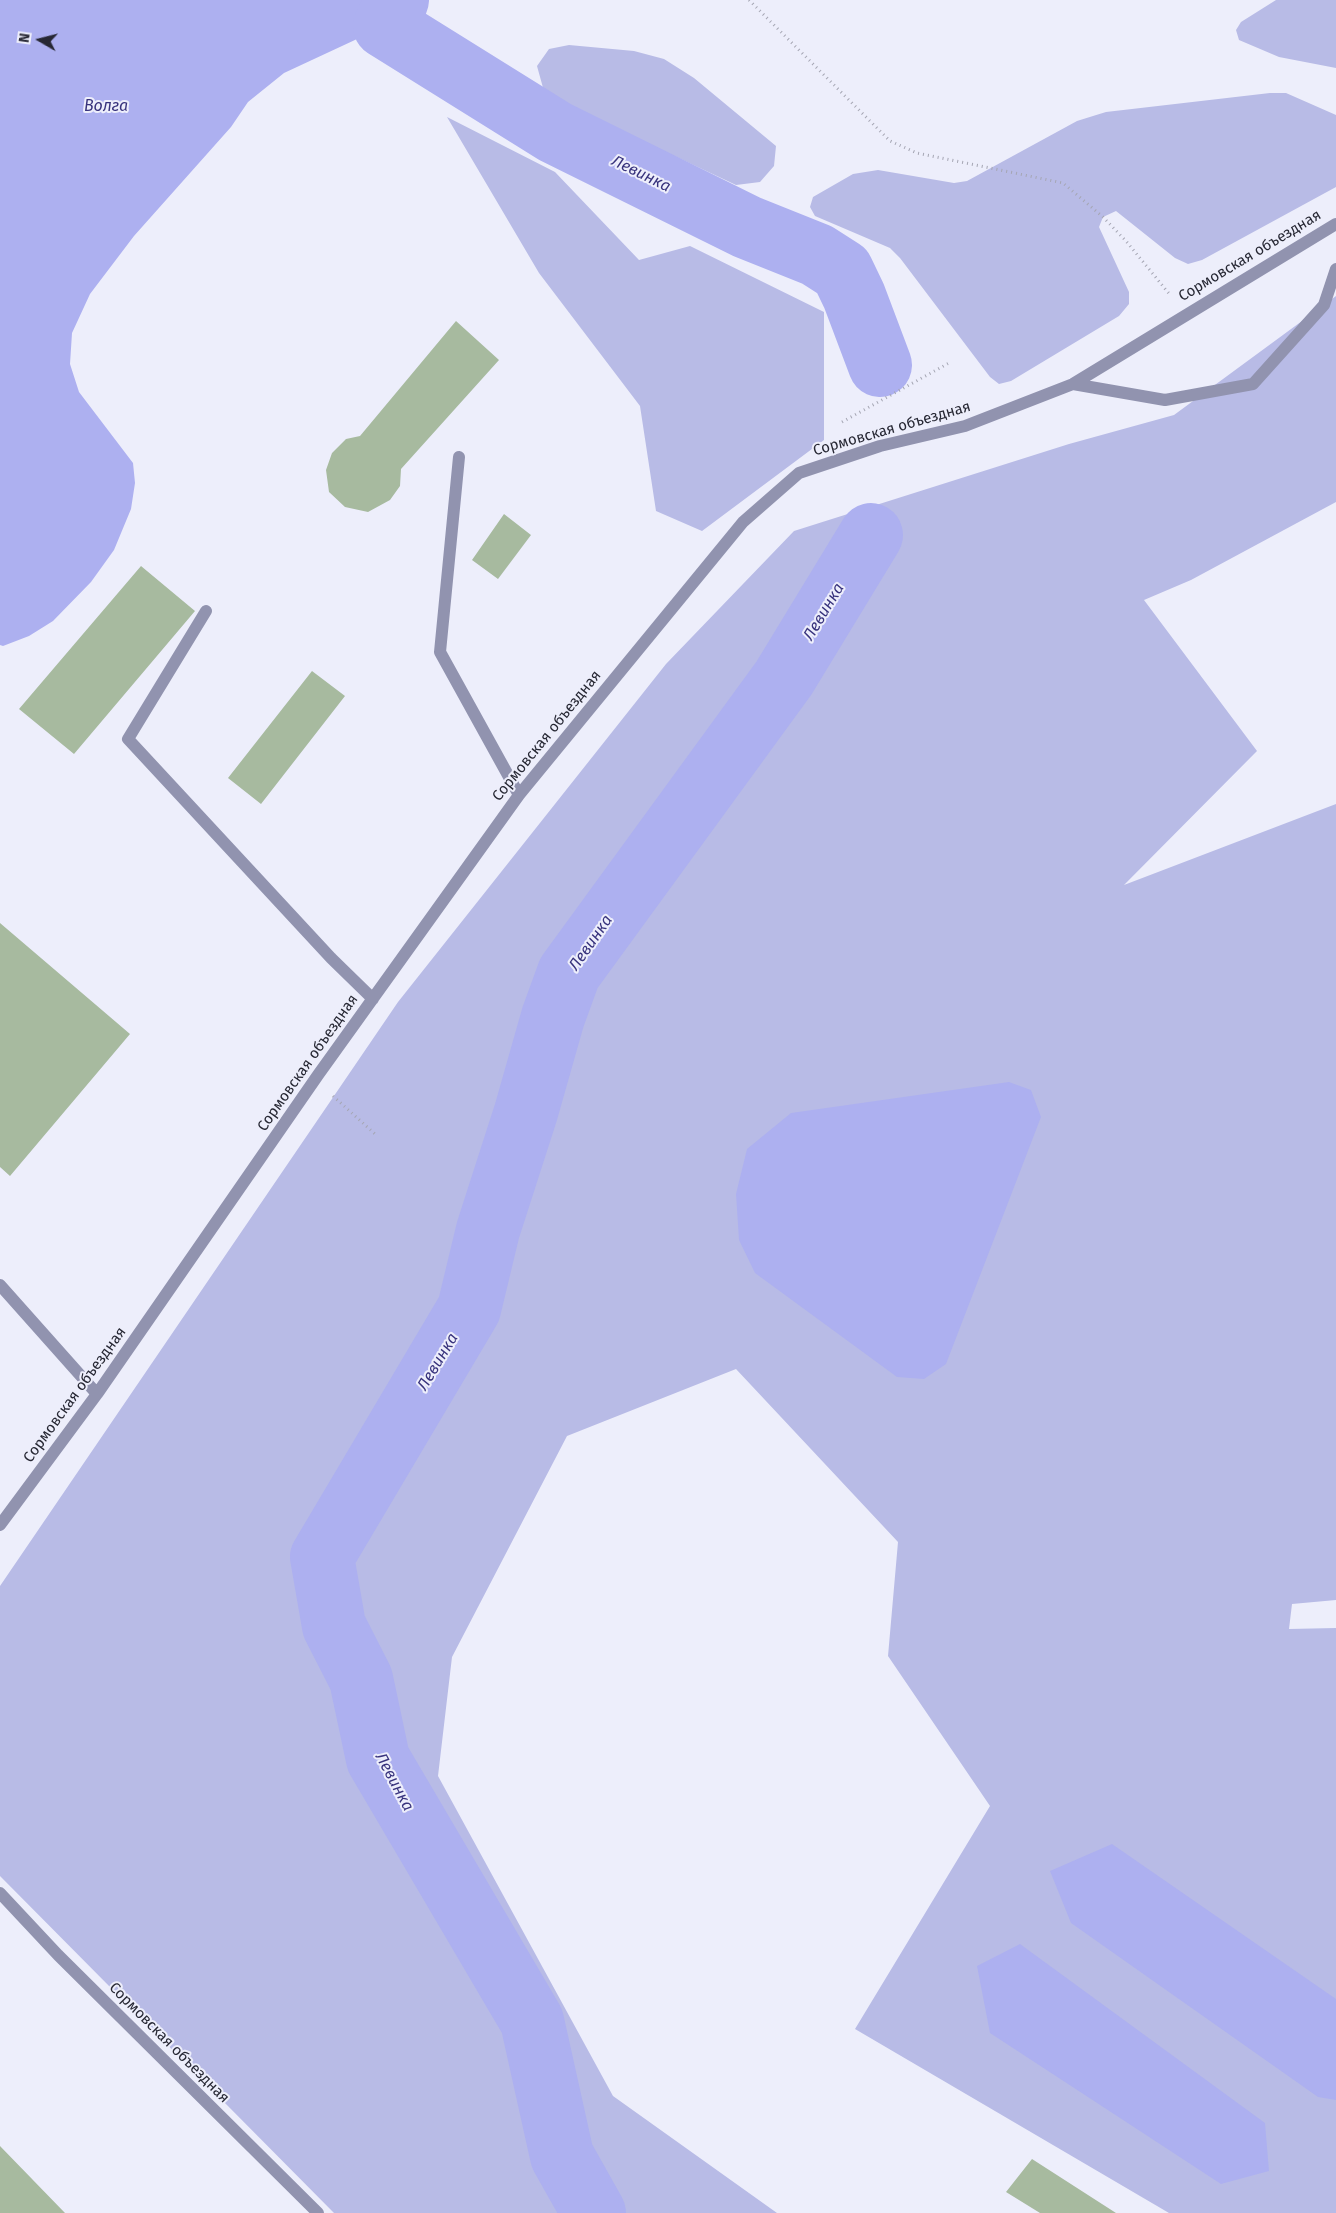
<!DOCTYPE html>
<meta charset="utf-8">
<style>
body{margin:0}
#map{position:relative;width:1336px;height:2213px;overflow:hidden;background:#edeefb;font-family:"Fira Sans",sans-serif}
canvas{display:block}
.north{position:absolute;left:15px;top:15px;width:50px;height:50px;-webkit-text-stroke:4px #edeefb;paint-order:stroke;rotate:278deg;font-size:14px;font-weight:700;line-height:20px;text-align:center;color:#272834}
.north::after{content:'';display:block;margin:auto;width:18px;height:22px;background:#272834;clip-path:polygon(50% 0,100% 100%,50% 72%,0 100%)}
</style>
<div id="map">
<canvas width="1336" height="2213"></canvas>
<div class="north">N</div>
</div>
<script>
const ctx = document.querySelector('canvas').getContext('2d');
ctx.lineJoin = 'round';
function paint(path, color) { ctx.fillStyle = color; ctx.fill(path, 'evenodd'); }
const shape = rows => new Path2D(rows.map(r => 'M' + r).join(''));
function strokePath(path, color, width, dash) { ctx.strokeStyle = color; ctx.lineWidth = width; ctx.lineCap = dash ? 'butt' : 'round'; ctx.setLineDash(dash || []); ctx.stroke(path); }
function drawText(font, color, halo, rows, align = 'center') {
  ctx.font = font + ' "Fira Sans",sans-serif'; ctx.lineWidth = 4; ctx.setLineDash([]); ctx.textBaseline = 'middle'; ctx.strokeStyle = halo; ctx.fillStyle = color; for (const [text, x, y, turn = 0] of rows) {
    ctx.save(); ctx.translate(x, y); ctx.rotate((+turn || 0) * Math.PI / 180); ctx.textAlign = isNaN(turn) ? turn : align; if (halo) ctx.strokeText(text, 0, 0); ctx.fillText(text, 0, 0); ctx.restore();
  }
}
const green = shape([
 [1276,0,1336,0,1336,68,1279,57,1239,40,1236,30,1241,22],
 [569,45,634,51,664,59,694,78,776,146,774,166,760,182,736,185,545,95,537,66,549,49],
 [1270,93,1286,93,1336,115,1336,187,1202,260,1188,264,1175,258,1116,211,1103,217,1099,227,1129,292,1129,304,1119,316,1011,381,999,384,990,377,900,258,890,248,815,216,810,207,813,197,853,174,878,170,954,183,967,181,1077,121,1093,116,1106,112],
 [447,117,555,172,639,260,690,246,824,312,824,440,702,531,656,511,640,406,539,273],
 [1336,296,1336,502,1191,580,1144,600,1257,751,1124,885,1336,804,1336,1600,1292,1604,1289,1629,1336,1628,1336,2213,1169,2213,855,2029,990,1806,888,1656,898,1542,736,1369,567,1436,452,1657,438,1776,613,2096,777,2213,334,2213,0,1876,0,1586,398,1002,666,664,794,531,1069,444,1174,415]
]);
const water = shape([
 [0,0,426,0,385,26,284,73,248,102,231,127,134,236,90,294,72,333,70,364,79,392,133,463,135,483,131,509,114,550,91,582,53,621,29,636,3,646,0,645],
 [1009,1082,1031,1090,1041,1117,946,1364,924,1379,897,1377,755,1273,739,1240,736,1194,747,1149,791,1113],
 [1112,1844,1336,1999,1336,2100,1318,2097,1071,1923,1050,1871],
 [1020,1944,1265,2123,1269,2171,1221,2184,990,2033,977,1966]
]);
const river = shape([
 [397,0,385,26,555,132,747,227,817,255,842,271,854,296,880,365],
 [594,2213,562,2156,532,2021,378,1759,361,1679,334,1626,322,1557,469,1309,488,1230,526,1112,553,1017,569,973,784,678,871,535]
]);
const building = shape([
 [456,321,499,360,401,469,400,486,390,500,368,512,345,507,329,492,326,470,332,453,346,439,360,436],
 [504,514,531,535,498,579,472,560],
 [141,566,195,611,74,754,19,709],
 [312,671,345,696,261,804,228,778],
 [0,923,130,1034,10,1176,0,1167],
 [0,2146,65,2213,0,2213],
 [1032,2159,1116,2213,1040,2213,1006,2192]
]);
const path = shape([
 [749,0,890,141,917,153,1063,183,1103,217,1126,241,1171,296],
 [842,422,949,363],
 [333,1096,375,1134]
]);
const minor = shape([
 [1073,384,1165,400,1253,384,1324,305,1336,269],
 [459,457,440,652,519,795],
 [206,611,128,739,331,958,373,999],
 [0,1285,97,1394],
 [0,1525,97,1394,318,1075,519,795,743,522,799,473,880,446,965,426,1073,384,1336,224],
 [0,1893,58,1955,318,2213]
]);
const streetNames = [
 ["Сормовская объездная",1250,256,-31],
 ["Сормовская объездная",892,429,-16],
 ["Сормовская объездная",547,736,-51],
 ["Сормовская объездная",308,1063,-55],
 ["Сормовская объездная",75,1395,-54],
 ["Сормовская объездная",169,2043,45]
];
const waterNames = [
 ["Волга",106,107],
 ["Левинка",641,174,26],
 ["Левинка",824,612,-59],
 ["Левинка",591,943,-55],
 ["Левинка",438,1362,-59],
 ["Левинка",394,1782,62]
];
paint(green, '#b8bbe6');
paint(water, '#adb0f0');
strokePath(river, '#adb0f0', 64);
paint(building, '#a7ba9f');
strokePath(path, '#a5a6b3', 3, [1, 4]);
strokePath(minor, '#9193af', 12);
drawText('15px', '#272834', '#edeefb', streetNames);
drawText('italic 16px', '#38337d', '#edeefb', waterNames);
</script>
